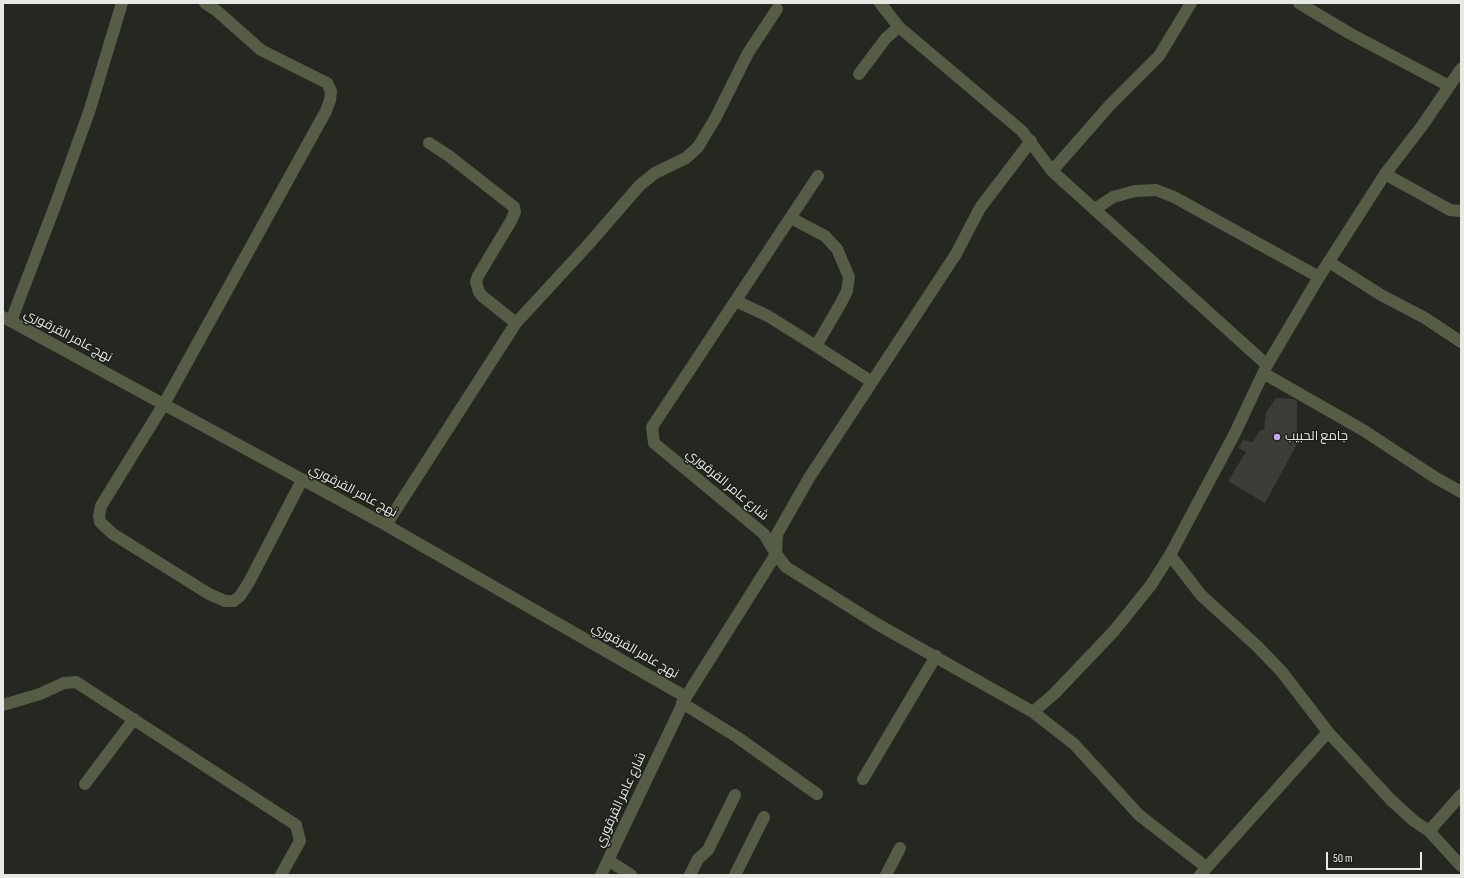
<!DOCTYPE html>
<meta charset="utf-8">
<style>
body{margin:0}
#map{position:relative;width:1464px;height:878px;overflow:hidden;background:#252821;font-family:"Sofia Sans Condensed",sans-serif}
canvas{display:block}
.frame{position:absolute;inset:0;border:4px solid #e7e9e5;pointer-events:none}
.scale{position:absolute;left:1326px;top:852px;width:96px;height:18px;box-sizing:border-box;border:2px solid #e7e9e5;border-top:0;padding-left:5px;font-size:12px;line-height:14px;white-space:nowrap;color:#e7e9e5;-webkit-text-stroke:3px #1c1e17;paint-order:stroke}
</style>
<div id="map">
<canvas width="1464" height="878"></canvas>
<div class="frame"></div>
<div class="scale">50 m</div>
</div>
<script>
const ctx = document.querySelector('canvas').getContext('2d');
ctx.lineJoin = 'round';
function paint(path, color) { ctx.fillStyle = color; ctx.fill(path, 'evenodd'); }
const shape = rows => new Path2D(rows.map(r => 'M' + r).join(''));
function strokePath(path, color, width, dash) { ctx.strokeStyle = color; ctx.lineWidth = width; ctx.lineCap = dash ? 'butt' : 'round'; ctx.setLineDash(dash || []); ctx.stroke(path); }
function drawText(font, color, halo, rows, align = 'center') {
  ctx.font = font + ' "Sofia Sans Condensed",Cairo,sans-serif'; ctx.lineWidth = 3; ctx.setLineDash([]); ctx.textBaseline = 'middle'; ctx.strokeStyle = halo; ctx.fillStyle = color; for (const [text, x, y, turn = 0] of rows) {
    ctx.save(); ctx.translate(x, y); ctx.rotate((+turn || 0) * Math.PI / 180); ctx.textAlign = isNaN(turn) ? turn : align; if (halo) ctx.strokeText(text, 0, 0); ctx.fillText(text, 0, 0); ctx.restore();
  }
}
const building = shape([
 [1276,398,1293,399,1297,401,1297,444,1265,503,1228,481,1246,452,1238,448,1243,440,1253,442,1260,430,1264,430,1266,413]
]);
const minor = shape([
 [205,3,217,11,261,50,327,83,331,91,330,100,326,111,164,404,101,506,99,516,100,522,113,534,209,594,225,601,234,601,240,596,249,582,302,480],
 [880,3,899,27,1022,131,1052,171,1267,365],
 [1299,3,1349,33,1449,86],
 [859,74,886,38,899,27],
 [1031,141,980,208,956,254,809,478,777,534,776,554,786,567,877,624,1033,712,1054,694,1114,631,1151,585,1170,555,1235,433,1267,365,1319,277,1385,174,1422,126,1461,69],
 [429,143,449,156,514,207,515,212,511,221,478,276,476,282,479,292,482,296,516,323],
 [1052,171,1109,106,1159,56,1191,3],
 [1385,174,1450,210,1461,211],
 [1095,209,1113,197,1135,191,1156,190,1174,197,1319,277],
 [791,218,825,236,837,249,849,277,847,291,841,303,816,346,872,382],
 [1329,262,1381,295,1425,318,1461,342],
 [736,301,768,316,816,346],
 [3,317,386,525,686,697],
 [11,321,55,206,89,112,122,3],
 [1263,373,1363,430,1436,478,1461,492],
 [386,525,516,323,587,246,640,185,655,173,686,158,698,147,716,117,748,53,777,9],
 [1170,555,1201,595,1258,647,1282,672,1328,732,1391,800,1414,821,1429,831,1461,866],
 [682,703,737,737,817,794],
 [3,705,40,694,64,683,76,682,296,825,300,841,281,875],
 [1033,712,1074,744,1139,815,1206,867],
 [863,779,936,656],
 [85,784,134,719],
 [1429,831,1461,795],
 [608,860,631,875],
 [601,875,686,697,776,554,764,534,654,443,652,427,818,176],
 [690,875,698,859,708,850,735,795],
 [735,875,764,817],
 [886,875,900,848],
 [1200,875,1328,732]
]);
const markers = [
 [1277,437,4,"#c5a6f0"]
];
const streetNames = [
 ["نهج عامر القرقوري",68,336,28],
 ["شارع عامر القرقوري",727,485,40],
 ["نهج عامر القرقوري",353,491,28],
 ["نهج عامر القرقوري",635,651,30],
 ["شارع عامر القرقوري",621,800,-65]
];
const poiNames = [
 ["جامع الحبيب",1285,437]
];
paint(building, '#3b3e36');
strokePath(minor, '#555d47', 12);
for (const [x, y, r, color] of markers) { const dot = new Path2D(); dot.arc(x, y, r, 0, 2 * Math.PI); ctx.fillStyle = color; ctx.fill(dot); strokePath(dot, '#1c1e17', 1.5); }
drawText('13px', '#e7e9e5', '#1c1e17', streetNames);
drawText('13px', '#e7e9e5', '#1c1e17', poiNames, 'left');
</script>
